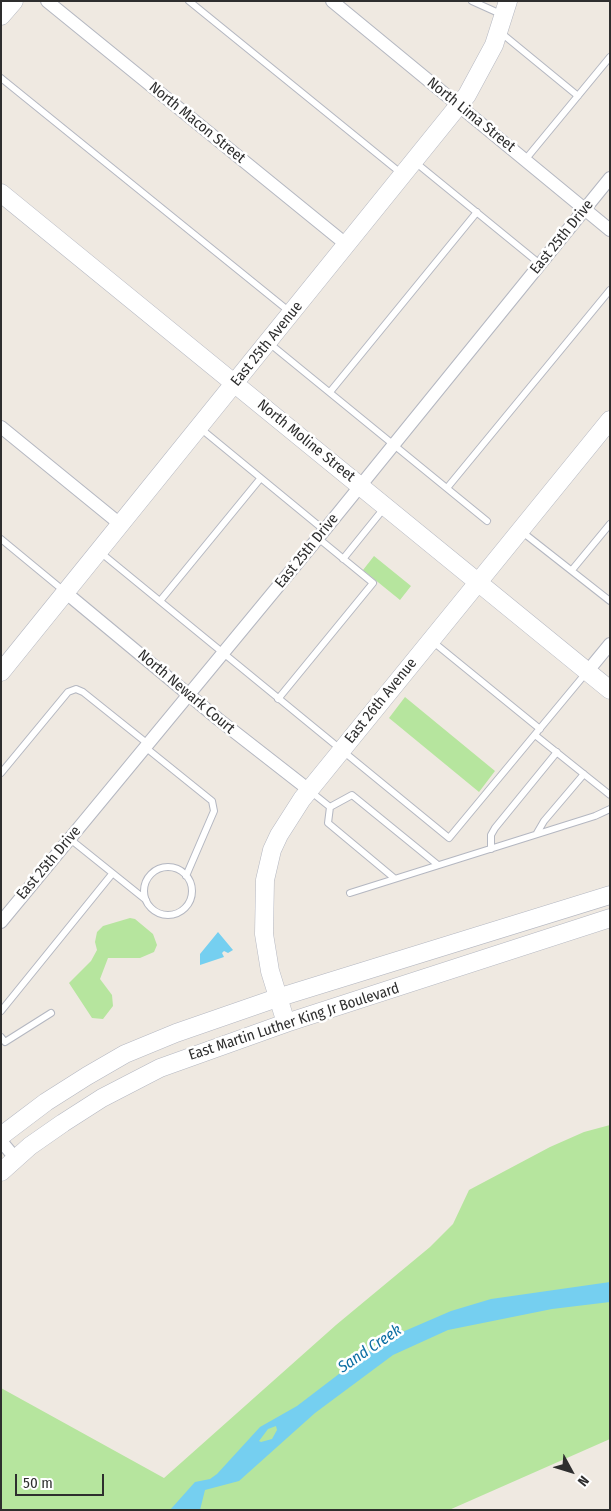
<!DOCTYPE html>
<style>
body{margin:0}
#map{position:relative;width:611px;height:1511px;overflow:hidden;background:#efe9e1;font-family:"Fira Sans Condensed",sans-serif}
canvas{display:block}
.frame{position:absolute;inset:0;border:2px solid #2e2e2e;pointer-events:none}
.north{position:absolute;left:546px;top:1446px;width:50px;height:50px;-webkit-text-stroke:4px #fff;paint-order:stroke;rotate:129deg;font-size:14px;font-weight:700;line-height:20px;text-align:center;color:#2e2e2e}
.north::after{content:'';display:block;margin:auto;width:18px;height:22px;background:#2e2e2e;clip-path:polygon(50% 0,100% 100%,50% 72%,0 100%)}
.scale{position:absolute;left:15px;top:1474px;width:89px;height:22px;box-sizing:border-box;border:2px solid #2e2e2e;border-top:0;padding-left:6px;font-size:15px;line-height:18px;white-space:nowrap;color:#2e2e2e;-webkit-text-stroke:4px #fff;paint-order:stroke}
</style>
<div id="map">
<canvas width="611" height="1511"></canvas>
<div class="frame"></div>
<div class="north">N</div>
<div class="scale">50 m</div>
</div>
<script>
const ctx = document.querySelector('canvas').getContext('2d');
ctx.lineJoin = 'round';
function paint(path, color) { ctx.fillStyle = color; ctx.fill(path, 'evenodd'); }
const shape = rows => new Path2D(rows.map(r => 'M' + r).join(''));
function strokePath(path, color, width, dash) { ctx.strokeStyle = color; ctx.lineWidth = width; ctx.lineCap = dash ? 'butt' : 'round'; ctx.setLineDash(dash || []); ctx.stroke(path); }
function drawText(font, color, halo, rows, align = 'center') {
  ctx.font = font + ' "Fira Sans Condensed",sans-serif'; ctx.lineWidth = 5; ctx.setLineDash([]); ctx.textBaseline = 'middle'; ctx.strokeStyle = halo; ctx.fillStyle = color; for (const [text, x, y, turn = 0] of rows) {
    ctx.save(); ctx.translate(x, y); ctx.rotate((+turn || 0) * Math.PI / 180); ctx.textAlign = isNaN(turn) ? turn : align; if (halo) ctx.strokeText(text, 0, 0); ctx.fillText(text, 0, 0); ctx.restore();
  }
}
const green = shape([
 [374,556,411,586,400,600,363,570],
 [405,697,495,771,479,792,389,718],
 [130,918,135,919,153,934,157,945,154,952,140,958,108,958,100,979,112,995,113,1006,103,1019,92,1018,69,983,91,961,97,950,95,942,97,932,103,926],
 [610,1125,610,1439,449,1510,1,1510,1,1388,164,1478,336,1325,430,1247,453,1224,469,1190,550,1147,584,1132]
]);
const water = shape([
 [218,932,233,950,228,953,224,951,222,953,224,957,200,965,200,954],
 [610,1282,610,1302,552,1309,448,1330,393,1355,315,1413,239,1481,205,1490,200,1510,170,1510,195,1482,210,1479,217,1474,260,1427,297,1406,373,1348,400,1333,451,1311,491,1299],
 [276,1426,277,1430,272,1439,261,1442,259,1441,268,1429]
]);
const lane = shape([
 [189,1,402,174],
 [472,1,503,15],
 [500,32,578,96],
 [1,78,290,312],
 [525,160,610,57],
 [415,162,540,264],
 [269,343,487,521],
 [330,392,477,212],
 [200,428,324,530],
 [447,488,610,290],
 [521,531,610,601],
 [1,539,64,591],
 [100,552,449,838,586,673],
 [343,559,385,507],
 [572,570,610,524],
 [160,601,260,479],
 [432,641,540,729],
 [278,699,373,583,318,538],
 [535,735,610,795],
 [145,747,212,801,214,811,186,876],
 [1,773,68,692,76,689,83,692,148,744],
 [310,791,330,807],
 [330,807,352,795,438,865],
 [330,807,328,823,394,878],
 [537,833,544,821,584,774],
 [70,839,146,900],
 [491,849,491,835,495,828,557,752],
 '144 891a24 24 0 1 1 48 0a24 24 0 1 1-48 0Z',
 [350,893,595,816,610,809],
 [1,1011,112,874],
 [1,1037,5,1042,51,1013]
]);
const street = shape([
 [47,1,347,245],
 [332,1,610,230],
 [1,427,120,524],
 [65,592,218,719,309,790],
 [587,672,610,644],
 [1,922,318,538,610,178],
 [1,1141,16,1159]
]);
const secondary = shape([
 [1,16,14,1],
 [1,193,610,690],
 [1,672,467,95,494,45,508,1],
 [286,1023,270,971,264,934,265,880,272,850,279,835,302,799,610,420],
 [1,1136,46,1102,87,1076,125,1054,176,1033,277,998,610,895],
 [1,1172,30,1146,63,1123,102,1098,160,1068,286,1023,610,918]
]);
const streetNames = [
 ["North Lima Street",471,115,39],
 ["North Macon Street",197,123,39],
 ["East 25th Drive",562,237,-51],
 ["East 25th Avenue",267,344,-51],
 ["North Moline Street",306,441,39],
 ["East 25th Drive",307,551,-51],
 ["North Newark Court",186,692,40],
 ["East 26th Avenue",381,701,-51],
 ["East 25th Drive",49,863,-50],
 ["East Martin Luther King Jr Boulevard",294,1022,-18]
];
const waterNames = [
 ["Sand Creek",370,1349,-34]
];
paint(green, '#b6e59e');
paint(water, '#75cff0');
strokePath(lane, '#b4b7c1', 8);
strokePath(street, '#b4b7c1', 14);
strokePath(secondary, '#b4b7c1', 19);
strokePath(lane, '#fff', 6);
strokePath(street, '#fff', 12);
strokePath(secondary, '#fff', 18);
drawText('15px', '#2e2e2e', '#fff', streetNames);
drawText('italic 16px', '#0d6fa3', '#fff', waterNames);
</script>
